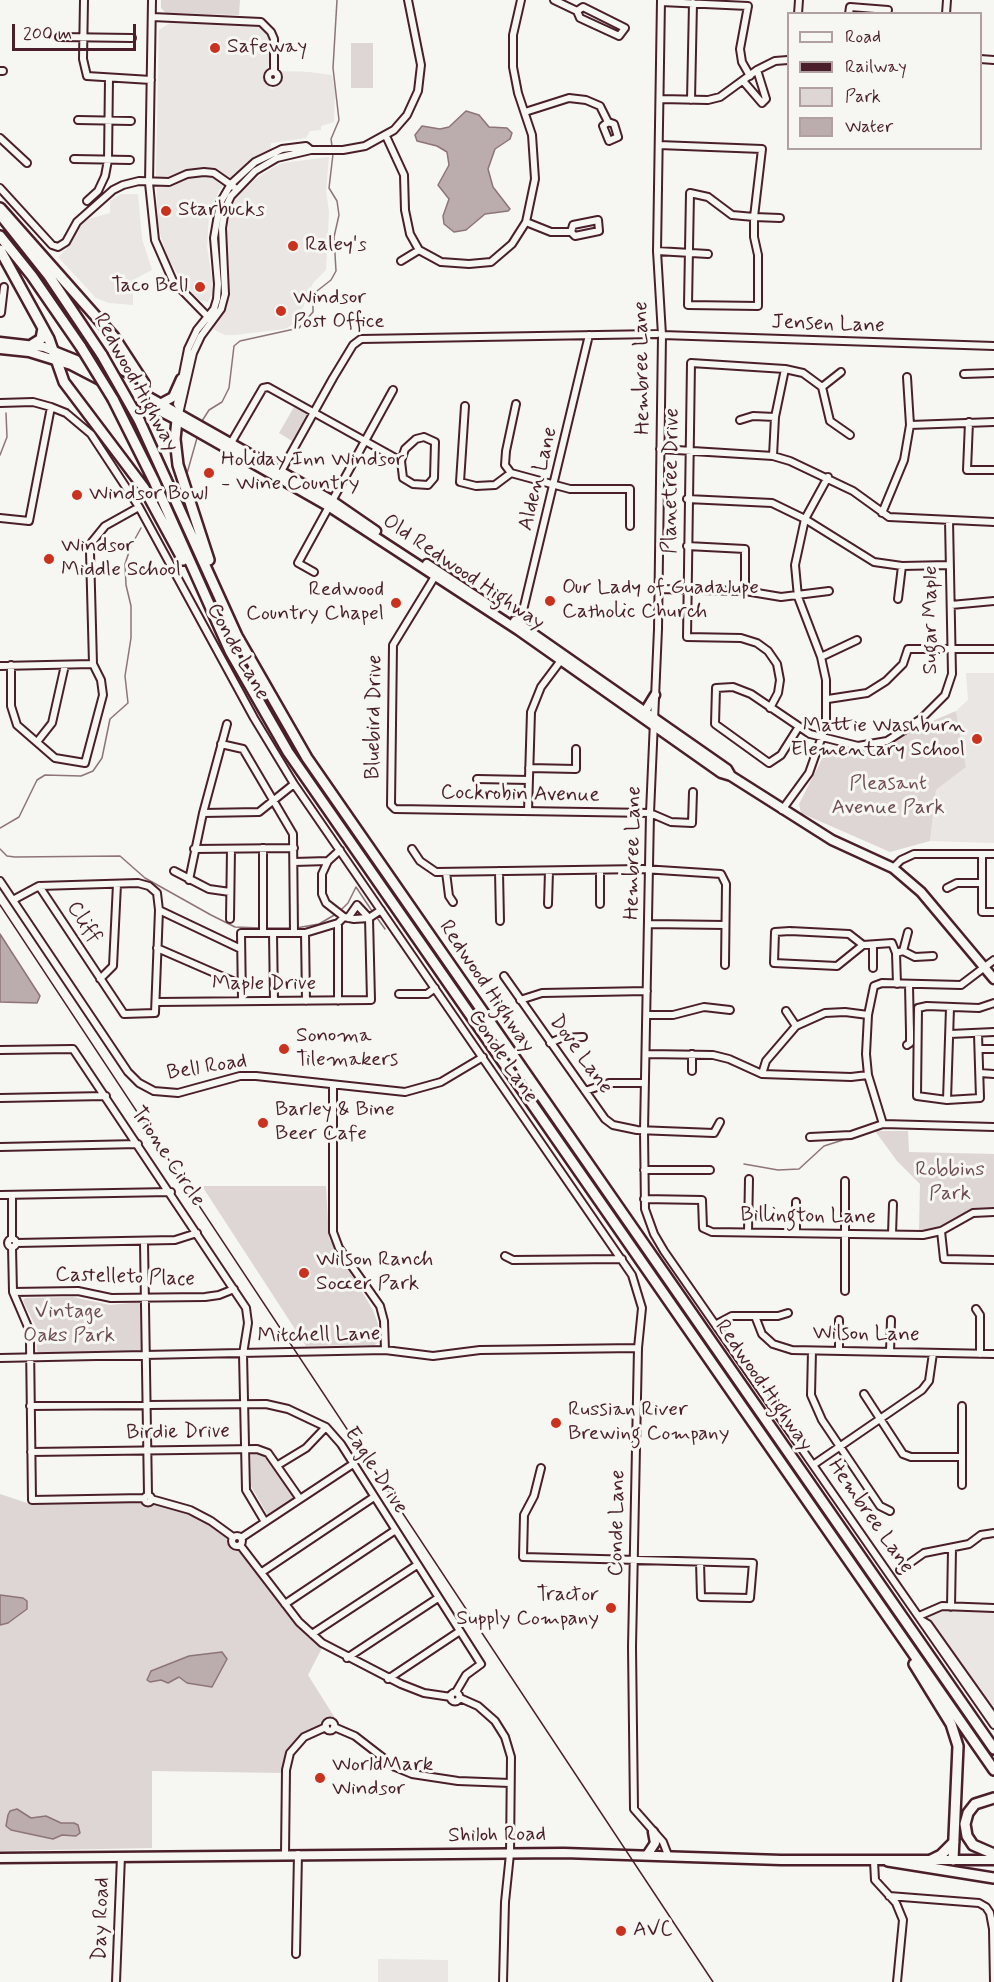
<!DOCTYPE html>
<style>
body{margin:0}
#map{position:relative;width:994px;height:1982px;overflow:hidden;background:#f6f6f2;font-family:Mynerve,sans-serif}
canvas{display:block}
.legend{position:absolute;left:787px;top:12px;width:195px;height:138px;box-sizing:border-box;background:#f6f6f2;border:2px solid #b1a0a2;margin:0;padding:8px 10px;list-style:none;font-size:18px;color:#4a1f2b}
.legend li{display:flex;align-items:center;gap:12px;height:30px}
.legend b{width:30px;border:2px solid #b1a0a2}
.scale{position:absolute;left:12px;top:24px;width:124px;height:27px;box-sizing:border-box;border:3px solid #4a1f2b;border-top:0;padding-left:8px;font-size:18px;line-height:21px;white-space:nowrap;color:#4a1f2b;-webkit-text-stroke:4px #f6f6f2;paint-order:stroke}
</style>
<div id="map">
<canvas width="994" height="1982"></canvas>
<ul class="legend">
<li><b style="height:8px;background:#f6f6f2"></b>Road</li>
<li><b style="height:8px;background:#4a1f2b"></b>Railway</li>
<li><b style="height:16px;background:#ddd6d5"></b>Park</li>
<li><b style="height:16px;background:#bbadae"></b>Water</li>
</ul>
<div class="scale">200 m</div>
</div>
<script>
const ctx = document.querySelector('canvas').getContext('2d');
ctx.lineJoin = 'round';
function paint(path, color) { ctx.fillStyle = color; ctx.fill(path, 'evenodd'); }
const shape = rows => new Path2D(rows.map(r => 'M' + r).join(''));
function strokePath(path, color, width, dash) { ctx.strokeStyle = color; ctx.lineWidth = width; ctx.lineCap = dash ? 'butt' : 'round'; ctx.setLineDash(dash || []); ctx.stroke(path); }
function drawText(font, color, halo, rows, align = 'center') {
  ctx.font = font + ' Mynerve,sans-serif'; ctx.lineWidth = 6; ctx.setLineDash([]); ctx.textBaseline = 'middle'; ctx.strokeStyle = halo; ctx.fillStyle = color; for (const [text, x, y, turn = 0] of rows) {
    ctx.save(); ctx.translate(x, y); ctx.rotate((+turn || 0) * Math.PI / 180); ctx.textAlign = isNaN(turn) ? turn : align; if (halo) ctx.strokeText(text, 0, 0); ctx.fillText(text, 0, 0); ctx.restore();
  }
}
const built = shape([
 [170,23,252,24,263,28,269,37,269,62,266,78,270,88,272,89,281,84,281,71,309,72,332,75,335,91,334,122,321,126,321,130,310,131,306,138,271,143,270,152,244,167,219,190,209,216,207,247,212,279,212,294,208,302,199,300,180,278,167,257,158,226,156,172,159,30],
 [329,157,326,191,329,212,326,270,313,283,297,322,285,329,234,335,225,335,213,329,229,293,225,230,230,209,236,199,254,180,274,167,283,163],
 [121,194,138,194,142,239,152,270,133,280,133,305,109,303,96,298,58,257,69,246,79,226,89,219,110,213,110,201],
 [966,673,994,673,994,843,930,841,936,790,966,767,956,711,968,700],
 [938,1609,994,1611,994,1710,926,1619,927,1613],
 [378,1959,448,1960,448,1982,378,1982]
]);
const green = shape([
 [161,0,240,0,239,15,166,13,161,8],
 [351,43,373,43,373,88,351,88],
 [294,407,307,414,292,441,279,433],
 [956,711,966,767,936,790,930,841,890,852,801,813,799,804,827,749,832,746,856,751,877,749,911,730],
 [875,1131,908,1131,909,1152,994,1154,994,1208,969,1210,937,1228,919,1232,920,1184,897,1161],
 [202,1186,326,1186,329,1238,373,1310,378,1324,379,1341,375,1345,306,1346],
 [73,1297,110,1305,140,1302,141,1353,41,1354,37,1351,36,1327,23,1301,25,1298],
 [251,1454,260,1454,271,1460,294,1494,293,1500,272,1515,267,1514,251,1486],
 [0,1494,33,1505,140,1502,176,1507,212,1524,224,1533,258,1571,282,1608,308,1637,322,1648,308,1675,340,1726,333,1732,301,1736,284,1773,152,1771,152,1848,0,1851]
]);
const water = shape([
 [466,111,479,115,489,127,507,128,512,133,510,139,495,149,488,169,493,187,510,209,508,211,485,214,466,230,454,232,444,224,443,216,449,199,438,185,449,165,447,152,437,146,417,141,415,135,422,126,440,129,449,127,466,111],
 [0,934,40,996,37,1003,0,1002,0,934],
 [0,1595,23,1598,27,1601,27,1609,8,1623,0,1625,0,1595],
 [222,1652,227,1659,212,1687,187,1683,179,1677,168,1683,161,1680,150,1682,147,1680,151,1671,189,1656,222,1652],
 [17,1809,31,1818,46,1816,61,1823,74,1823,78,1825,80,1833,76,1836,62,1835,53,1839,11,1830,6,1826,8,1815,10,1811,17,1809]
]);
const stream = shape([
 [332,146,331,139,339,120,333,68,337,0],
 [202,421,209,410,222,402,229,388,234,346,240,341,299,328,313,312,313,300,317,291,331,280,336,271,334,237,339,215,337,201,329,188,333,154],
 [0,455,7,437,6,413],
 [186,477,197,438],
 [0,828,19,817,37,780,45,775,81,776,93,771,102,758,110,719,128,703,125,676,131,638,131,606,126,585,125,564,131,546,141,528],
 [0,849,7,856,15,857,120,856,145,878,211,915,235,927,261,928],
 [340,911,348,903,356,887,372,911],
 [375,915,385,929],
 [266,928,291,928],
 [296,928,319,924,336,914],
 [744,1164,778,1170,799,1169,824,1146,843,1140]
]);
const minor = shape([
 [84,0,83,59,87,76,151,80],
 [152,0,149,183,155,240,173,281,212,321],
 [554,0,577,11,583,7,625,28,619,36,580,18,577,11],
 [661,0,657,251,662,335,658,629,650,813,644,1131,645,1209,654,1234,664,1251,994,1725],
 [661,2,748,6,740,49,742,62,750,76],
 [798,14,799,0],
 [849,14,850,7,888,10],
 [946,14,947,0],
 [152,17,261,22,271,32,274,39,274,72],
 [59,37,132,38],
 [980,59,994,60],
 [0,71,3,71],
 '268 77a5 5 0 1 1 10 0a5 5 0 1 1-10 0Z',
 [744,82,762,103,766,99,757,70],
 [660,99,708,100,720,97,757,70,775,61,788,60],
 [691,100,693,3],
 [525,112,569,98,586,100,600,106,608,122,603,126,609,141,618,137,614,124,608,122],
 [78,120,131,121],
 [386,136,404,175,405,210,410,234,419,250,441,262,469,264,491,262,512,244,526,222,535,179,532,135,518,93,513,67,513,35,521,0],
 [0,138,27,163],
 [659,145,762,149,754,217,754,237,758,255,758,306,688,305,690,193,708,197,732,215,754,217,780,218],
 [74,159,130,160],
 [0,188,52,245,58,247,66,242,77,222,113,190,123,185,139,181,169,182,187,174,204,172,214,173,234,187],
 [87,201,98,191,105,176,108,160,109,78],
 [526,222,551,232,571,232,575,236,599,231,598,220,573,225,571,232],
 [657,251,708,254],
 [401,261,419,250],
 [1,313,4,287],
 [662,335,994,346],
 [964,374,994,373],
 [822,387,841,372],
 [0,403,33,402,51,407,66,413,91,434,139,507,254,718,294,784,632,1275,642,1308,638,1348,632,1647,634,1809,663,1842,668,1855],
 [465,406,460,482,476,486,495,485,511,473,570,489,630,489,630,526],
 [180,409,177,404,188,349,197,330,214,309,217,299,218,284,214,238,220,203,231,184,255,162,282,149,306,146,311,150],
 [179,414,193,353,201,336,221,309,225,294,222,228,225,209,231,196,255,171,277,158,311,150,343,150,365,146,394,130,407,115,418,91,421,65,408,0],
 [740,420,753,416,775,417],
 [969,422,967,470,994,470],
 [910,425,994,422],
 [424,437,435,442,434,478,428,485,413,484,403,478,401,461,405,449,416,439,424,437],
 [231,443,263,388,268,387,401,461],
 [660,449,773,456,790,461,853,491,889,517,994,522],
 [773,456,775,417,785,369],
 [511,473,505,465,506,451,516,404],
 [279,475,333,378,353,345,361,339,657,334],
 [687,499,772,503,805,519,874,562,902,566,949,565],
 [882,513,904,460,910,425,907,377],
 [0,518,29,521,51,407],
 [687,546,745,549,745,591],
 [314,572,298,563,393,390],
 [437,573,393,645,391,805,395,809,650,813,671,822,692,823,693,792],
 [658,589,745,591,781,597,829,591],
 [898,599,902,566],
 [951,605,994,601],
 [519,627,589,335],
 [821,657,857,640],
 [11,665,11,706,17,725,55,758,85,763,103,695,101,680,93,664,90,552,92,542,105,526,139,507],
 [0,666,93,664],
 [828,699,867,693,886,681,903,664,908,649,994,649],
 [770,708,778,693,780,680,777,664,768,651,757,643,741,638,687,637,691,363,785,369,803,373,822,387,830,421,850,435],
 [798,728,781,755,769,763,715,724,716,688,733,687,751,694,810,734,858,746,887,741,921,719,945,695,952,674,949,520],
 [37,742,52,723,65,665],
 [221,744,243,749,293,834,294,933],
 [529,768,576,769,576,749],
 [477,779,529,780],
 [782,810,809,773,826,725,826,680,821,657,798,597,795,565,805,519,828,477],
 [528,811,531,712,541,687,562,659],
 [203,813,259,812,294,784],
 [194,849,294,848],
 [412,849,420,861,436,872,643,869,721,874,726,884,725,965],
 [340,850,328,861,322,874,322,894,326,903,344,917,354,919,369,918,381,910],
 [982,854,982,912,994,912],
 [294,862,328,861],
 [893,868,901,860,914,854,994,854],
 [174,871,209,889,230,892],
 [499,871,500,921],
 [446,872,449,896,453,902],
 [189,880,203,813,227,724],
 [0,881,128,1072,139,1083,154,1091,178,1093,240,1076,256,1076,405,1092,441,1082,483,1057],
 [947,888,957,883,981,883],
 [13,900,39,886,138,883,149,886,157,893,159,910,155,1013,124,1014,39,886],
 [548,904,549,871],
 [600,904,600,870],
 [159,910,241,949],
 [230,919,231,849],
 [338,923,338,1001],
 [649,924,725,925],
 [790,931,849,934,863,945,837,966,774,963,775,932,790,931],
 [263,933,263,848],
 [273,933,274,1001],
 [305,933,306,1001],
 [863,945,892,943,896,953,903,951,915,957,933,956],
 [157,948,242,985],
 [903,951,908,932],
 [896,953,897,984],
 [873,968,873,945],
 [504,976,605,1119,613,1125,637,1130,714,1133,720,1122],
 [100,979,113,966,117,884],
 [399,994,427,994,435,988],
 [520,1000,542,993,647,991],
 [242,1001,241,933,305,933,338,923,344,917],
 [157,1002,371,1000,369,918,357,905,348,918],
 [786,1011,796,1026],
 [647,1015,673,1015,704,1007,730,1010],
 [950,1034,994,1032],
 [978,1034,980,1098,947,1100,917,1096,918,1008,927,1006,979,1008,994,1003],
 [550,1043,561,1038,583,1037],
 [907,1045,910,1043,910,1032,909,985],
 [979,1049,994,1049],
 [0,1050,73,1049,246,1308,248,1323,243,1354,246,1490,265,1522],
 [647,1054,713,1055,729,1059,762,1074,851,1077,868,1075],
 [692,1071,692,1054],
 [980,1073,994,1074],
 [762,1074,766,1061,796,1026,825,1013,845,1012,868,1015],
 [333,1085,333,1232,339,1248,380,1306,384,1321,385,1350],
 [585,1091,609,1083,645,1083],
 [0,1098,106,1096],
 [947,1100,950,1008],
 [883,1124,868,1075,866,1054,868,1015,874,986,882,983,961,985,994,960],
 [810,1137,851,1135,883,1124,994,1127],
 [0,1147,138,1144],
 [644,1170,710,1170],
 [0,1195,171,1192],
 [12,1195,12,1239],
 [644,1199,702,1200,703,1228,712,1232,923,1235,941,1231,973,1213,994,1212],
 [941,1231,944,1259,994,1260],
 [748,1232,749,1179],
 [796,1233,796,1202],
 [892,1234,893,1204],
 '8 1243a4 4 0 1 1 8 0a4 4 0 1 1-8 0Z',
 [144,1242,148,1495],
 [16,1243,175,1240,197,1233],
 [12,1247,13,1292,28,1327,30,1343,32,1500,144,1498],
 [505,1256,513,1260,622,1259],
 [845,1291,845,1181],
 [13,1292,78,1291,111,1298,205,1297,219,1295,234,1289],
 [976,1309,980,1315,980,1354],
 [755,1316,762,1334,773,1344,792,1350,994,1354],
 [717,1324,732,1316,778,1316,788,1313],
 [812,1351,811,1395,822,1420,880,1506,890,1511],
 [839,1351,839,1320],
 [890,1352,891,1320],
 [0,1358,385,1350,433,1356,480,1350,638,1348],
 [864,1394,903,1454,911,1457,962,1457],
 [30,1406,266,1404,288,1409,326,1427,341,1444,481,1664,466,1675,456,1692],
 [31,1452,257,1449,268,1453,300,1499],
 [278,1465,306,1448,326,1427],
 [813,1465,922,1390,929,1381,933,1353],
 [541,1468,534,1496,524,1515,523,1557,753,1563,750,1598,701,1597,700,1562],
 [962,1485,962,1406],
 '144.5 1499a3.5 3.5 0 1 1 7 0a3.5 3.5 0 1 1-7 0Z',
 [151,1499,190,1510,211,1521,233,1537],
 '232 1541a5 5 0 1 1 10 0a5 5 0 1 1-10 0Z',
 [241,1538,353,1464],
 [240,1545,299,1622,322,1643,401,1684,424,1693,451,1697],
 [900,1570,924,1553,969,1544,981,1535,994,1533],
 [262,1572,374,1497],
 [285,1604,394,1531],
 [951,1607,952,1549],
 [919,1616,942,1606,994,1608],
 [923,1621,928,1624,994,1717],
 [312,1634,417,1565],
 [347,1658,438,1598],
 [388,1679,460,1631],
 '450.5 1697a4.5 4.5 0 1 1 9 0a4.5 4.5 0 1 1-9 0Z',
 [460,1698,478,1706,495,1721,505,1737,511,1757,510,1854,505,1902,503,1982],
 '325.5 1726a4.5 4.5 0 1 1 9 0a4.5 4.5 0 1 1-9 0Z',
 [334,1727,355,1736,395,1767,412,1774,458,1781,510,1783],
 [285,1854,286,1770,290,1753,304,1737,326,1727],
 [874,1861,875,1880,896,1903,903,1920,897,1982],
 [889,1896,979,1903,986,1907,990,1913,993,1929,994,1982],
 [296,1954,298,1854],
 [116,1982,121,1856]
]);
const major = shape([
 [0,342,44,347,101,370,331,500,376,531],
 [0,349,29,352,71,365,177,420,328,506,518,630,721,773,731,776,832,840,893,868,921,892,994,979],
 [160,404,173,397,181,379],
 [427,564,489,605],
 [515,621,727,769,731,776],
 [644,713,655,695],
 [647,1855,655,1843,653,1832],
 [0,1858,564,1853,781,1860,994,1860]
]);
const highway = shape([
 [0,208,114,337,144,383,143,394,132,397],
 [3,218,49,276,102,355],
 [0,236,32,276,81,347],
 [0,250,49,339,64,382,144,488,183,560],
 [33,344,41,339,43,328],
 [113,399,154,481,230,651,288,752,994,1770],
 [139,420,237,636,307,758,994,1749],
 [177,420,175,439,178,465,209,560],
 [914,1664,951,1724,958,1746,953,1860],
 [994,1798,975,1804,968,1813,965,1824,967,1836,973,1845,994,1854],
 [888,1861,994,1878],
 [929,1861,941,1855,954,1842]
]);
const rail = shape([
 [0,905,713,1982]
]);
const highwayBridge = shape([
 [81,347,113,399],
 [102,355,139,420]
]);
const markers = [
 [215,48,6,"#c8321e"],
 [166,211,6,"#c8321e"],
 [293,246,6,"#c8321e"],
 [200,287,6,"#c8321e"],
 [281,311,6,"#c8321e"],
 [209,473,6,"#c8321e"],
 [77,495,6,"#c8321e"],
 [49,559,6,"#c8321e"],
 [550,601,6,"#c8321e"],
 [396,603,6,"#c8321e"],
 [977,739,6,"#c8321e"],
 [284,1049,6,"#c8321e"],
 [263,1123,6,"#c8321e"],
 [304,1273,6,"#c8321e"],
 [556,1423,6,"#c8321e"],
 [611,1608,6,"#c8321e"],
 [320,1778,6,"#c8321e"],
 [621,1931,6,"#c8321e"]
];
const poiNames = [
 ["Safeway",227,48],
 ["Starbucks",178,211],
 ["Raley's",305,246],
 ["Taco Bell",188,287,"right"],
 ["Windsor",293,299],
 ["Post Office",293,323],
 ["Holiday Inn Windsor",221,461],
 ["- Wine Country",221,485],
 ["Windsor Bowl",89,495],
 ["Windsor",61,547],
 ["Middle School",61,571],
 ["Our Lady of Guadalupe",562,589],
 ["Catholic Church",562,613],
 ["Redwood",384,591,"right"],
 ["Country Chapel",384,615,"right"],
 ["Mattie Washburn",965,727,"right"],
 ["Elementary School",965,751,"right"],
 ["Sonoma",296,1037],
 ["Tilemakers",296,1061],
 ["Barley & Bine",275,1111],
 ["Beer Cafe",275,1135],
 ["Wilson Ranch",316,1261],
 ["Soccer Park",316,1285],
 ["Russian River",568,1411],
 ["Brewing Company",568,1435],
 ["Tractor",599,1596,"right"],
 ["Supply Company",599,1620,"right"],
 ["WorldMark",332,1766],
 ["Windsor",332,1790],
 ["AVC",633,1931]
];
const streetNames = [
 ["Jensen Lane",828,325,2],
 ["Hembree Lane",643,368,-91],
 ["Redwood Highway",135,383,61],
 ["Alden Lane",539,479,-76],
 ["Planetree Drive",672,481,-89],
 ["Old Redwood Highway",463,573,34],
 ["Sugar Maple",932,620,-90],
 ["Conde Lane",237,652,61],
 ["Bluebird Drive",375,717,-89],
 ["Cockrobin Avenue",520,795,1],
 ["Hembree Lane",634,853,-89],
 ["Cliff",83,923,57],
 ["Maple Drive",264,985],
 ["Redwood Highway",486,987,56],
 ["Dove Lane",580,1055,54],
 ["Conde Lane",502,1057,56],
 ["Bell Road",207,1068,-9],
 ["Trione Circle",167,1157,56],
 ["Billington Lane",808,1217,1],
 ["Castelleto Place",125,1278,2],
 ["Wilson Lane",866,1335,1],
 ["Mitchell Lane",319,1336,-1],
 ["Redwood Highway",763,1386,55],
 ["Birdie Drive",178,1433,-1],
 ["Eagle Drive",375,1471,57],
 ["Hembree Lane",870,1517,55],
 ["Conde Lane",618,1523,-89],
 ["Shiloh Road",497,1836,-1],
 ["Day Road",102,1919,-88]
];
const parkNames = [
 ["Pleasant",888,785],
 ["Avenue Park",888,809],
 ["Robbins",950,1171],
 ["Park",950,1195],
 ["Vintage",69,1313],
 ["Oaks Park",69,1337]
];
paint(built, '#e9e6e3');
paint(green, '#ddd6d5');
paint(water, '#bbadae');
strokePath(water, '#8e747a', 1.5);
strokePath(stream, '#8e747a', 1.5);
strokePath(minor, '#4a1f2b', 10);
strokePath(major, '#4a1f2b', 13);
strokePath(highway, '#4a1f2b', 14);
strokePath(minor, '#f6f6f2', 6);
strokePath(major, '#f6f6f2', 8);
strokePath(highway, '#f6f6f2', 9);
strokePath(rail, '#4a1f2b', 1.5);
strokePath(highwayBridge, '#4a1f2b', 14, []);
strokePath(highwayBridge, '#f6f6f2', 9);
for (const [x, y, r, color] of markers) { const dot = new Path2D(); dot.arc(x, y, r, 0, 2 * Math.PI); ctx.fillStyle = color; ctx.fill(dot); strokePath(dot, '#f6f6f2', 2); }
drawText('21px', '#4a1f2b', '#f6f6f2', poiNames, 'left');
drawText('21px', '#4a1f2b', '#f6f6f2', streetNames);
drawText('21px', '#6f4d56', '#f6f6f2', parkNames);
</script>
